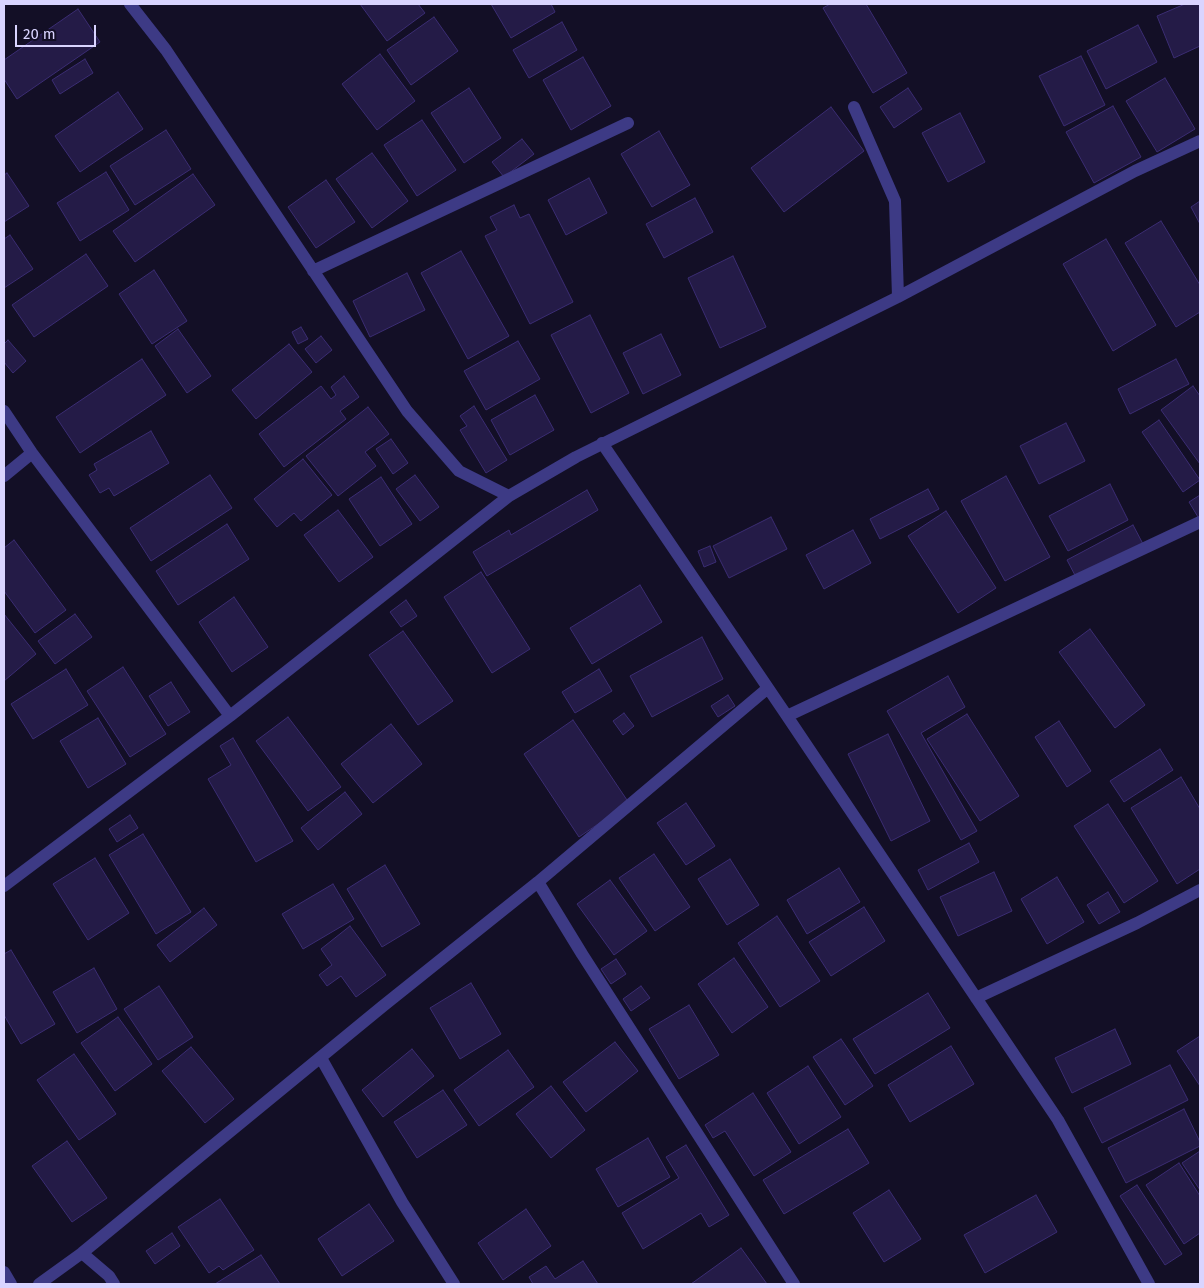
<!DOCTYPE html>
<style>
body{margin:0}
#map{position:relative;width:1204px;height:1288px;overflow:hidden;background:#130f26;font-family:"Fira Sans",sans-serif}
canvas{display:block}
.frame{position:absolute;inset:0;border:5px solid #d9d4ff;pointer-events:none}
.scale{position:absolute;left:15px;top:25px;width:81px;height:22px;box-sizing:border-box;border:2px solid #d9d4ff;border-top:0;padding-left:6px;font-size:15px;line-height:18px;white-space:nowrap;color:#d9d4ff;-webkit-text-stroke:4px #130f26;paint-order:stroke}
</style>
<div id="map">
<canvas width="1204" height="1288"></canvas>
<div class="frame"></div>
<div class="scale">20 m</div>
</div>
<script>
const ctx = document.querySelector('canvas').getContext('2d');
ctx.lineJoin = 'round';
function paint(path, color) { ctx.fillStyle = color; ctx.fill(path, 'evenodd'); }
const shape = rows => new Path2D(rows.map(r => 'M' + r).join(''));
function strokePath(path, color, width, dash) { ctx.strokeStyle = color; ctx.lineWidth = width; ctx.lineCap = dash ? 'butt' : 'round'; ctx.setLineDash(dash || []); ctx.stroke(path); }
const building = shape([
 [360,4,418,4,425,13,387,41,360,4],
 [491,4,551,4,555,12,511,38,491,4],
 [830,4,866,4,907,73,873,93,823,8,830,4],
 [1185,4,1200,4,1200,46,1174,58,1157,16,1185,4],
 [78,9,100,42,17,99,4,79,4,60,78,9],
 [434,17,458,51,411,85,387,50,434,17],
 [562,22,577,50,529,78,513,50,562,22],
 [1138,25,1157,62,1106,89,1087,51,1138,25],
 [380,54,415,101,377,130,342,84,380,54],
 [1081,56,1105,105,1064,126,1039,76,1081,56],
 [583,57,611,106,571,130,543,80,583,57],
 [85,59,93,73,60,94,52,80,85,59],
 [1165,78,1195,129,1157,152,1126,101,1165,78],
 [469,88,501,138,464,163,431,113,469,88],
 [908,88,922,109,894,128,880,107,908,88],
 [118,92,143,129,80,172,55,136,118,92],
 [1113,106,1141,157,1094,183,1066,132,1113,106],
 [831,107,864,151,784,212,751,168,831,107],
 [960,113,985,162,948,182,922,133,960,113],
 [422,120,456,170,417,196,384,145,422,120],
 [166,130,191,169,135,205,110,166,166,130],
 [659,131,690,185,652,207,621,154,659,131],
 [522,139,534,154,504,177,492,162,522,139],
 [372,153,408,201,372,228,336,179,372,153],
 [106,172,129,210,80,241,57,203,106,172],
 [7,173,29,206,4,222,4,175,7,173],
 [193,174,215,205,135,262,113,231,193,174],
 [589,178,607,213,566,235,548,200,589,178],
 [326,180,355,222,316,248,288,207,326,180],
 [695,198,713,232,664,258,646,224,695,198],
 [1200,201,1200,224,1191,207,1200,201],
 [514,205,520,218,529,214,573,302,530,324,485,236,497,230,490,217,514,205],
 [1161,221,1200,285,1200,312,1176,327,1125,243,1161,221],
 [10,235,33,269,4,288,4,239,10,235],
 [1106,239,1156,325,1113,351,1063,264,1106,239],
 [461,251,509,336,468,359,421,273,461,251],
 [86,254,108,286,34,337,12,305,86,254],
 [733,256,766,327,720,348,688,278,733,256],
 [154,270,187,321,152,344,119,294,154,270],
 [407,273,425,310,370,337,353,301,407,273],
 [590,315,629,393,591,413,551,335,590,315],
 [301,327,308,339,298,344,292,332,301,327],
 [178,329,211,376,187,393,155,346,178,329],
 [661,334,681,375,643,394,623,353,661,334],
 [321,336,332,350,316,363,305,349,321,336],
 [8,340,26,361,13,373,4,362,4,344,8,340],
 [518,341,540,379,486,410,464,371,518,341],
 [289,344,312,372,256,419,232,390,289,344],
 [142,359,166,395,80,453,56,417,142,359],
 [1176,359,1189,384,1130,414,1118,389,1176,359],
 [344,376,359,397,340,411,346,419,284,467,259,434,321,386,331,399,336,395,331,387,344,376],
 [1193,386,1200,396,1200,464,1161,410,1193,386],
 [535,395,554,430,510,455,491,420,535,395],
 [474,406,507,460,486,473,460,430,467,426,460,416,474,406],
 [368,407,389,434,365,452,376,466,338,496,306,456,368,407],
 [1159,420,1200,480,1183,492,1142,432,1159,420],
 [1066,423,1085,461,1039,484,1020,446,1066,423],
 [151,431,169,463,114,496,109,488,100,493,89,475,97,470,94,464,151,431],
 [391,439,408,463,393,474,376,449,391,439],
 [303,459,332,495,301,521,294,513,277,527,254,499,303,459],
 [210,475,232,508,151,561,130,528,210,475],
 [415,475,439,507,420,521,396,489,415,475],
 [1006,476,1050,557,1005,581,961,501,1006,476],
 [381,477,412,524,380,546,349,499,381,477],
 [1110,484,1128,520,1068,551,1049,516,1110,484],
 [928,489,939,509,880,539,870,519,928,489],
 [587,490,598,510,487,576,473,552,509,530,511,535,587,490],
 [1200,495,1200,516,1198,517,1189,502,1200,495],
 [338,510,373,557,339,582,304,535,338,510],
 [946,511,996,588,958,613,908,536,946,511],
 [771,517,787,549,729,578,713,546,771,517],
 [227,524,249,559,178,605,156,571,227,524],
 [1133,525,1143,544,1077,579,1067,560,1133,525],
 [853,530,871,563,824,589,806,555,853,530],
 [14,540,66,610,35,633,4,591,4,548,14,540],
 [710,546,716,562,704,567,698,551,710,546],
 [481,572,530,649,492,673,444,597,481,572],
 [640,585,662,622,592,664,570,628,640,585],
 [234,597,268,647,232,672,199,622,234,597],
 [406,600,417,616,401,627,390,612,406,600],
 [4,614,36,654,4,681,4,614],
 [75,614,92,637,55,664,38,641,75,614],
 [1090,629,1145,705,1115,728,1059,652,1090,629],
 [403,631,453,701,418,725,369,655,403,631],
 [702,637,723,679,652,717,630,676,702,637],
 [123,667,166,734,130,757,87,691,123,667],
 [66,669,88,705,33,739,11,704,66,669],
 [599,669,612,691,575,713,562,692,599,669],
 [948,676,965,707,921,733,977,831,961,840,887,711,948,676],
 [171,682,190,712,168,726,149,696,171,682],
 [728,695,735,706,718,717,711,706,728,695],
 [624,713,634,726,623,735,613,721,624,713],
 [967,714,1019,796,980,821,927,739,967,714],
 [288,717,341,787,308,811,256,741,288,717],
 [98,718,126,764,88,788,60,741,98,718],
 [573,720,629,803,579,837,524,754,573,720],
 [1059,721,1091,771,1067,787,1035,737,1059,721],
 [391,724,422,764,373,803,341,764,391,724],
 [888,734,930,821,891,841,848,754,888,734],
 [233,738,293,841,256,862,208,779,231,765,220,746,233,738],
 [1160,749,1173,770,1124,802,1110,781,1160,749],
 [1181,777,1200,809,1200,869,1177,884,1131,808,1181,777],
 [345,792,362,814,318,850,301,828,345,792],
 [686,803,715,846,686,865,657,823,686,803],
 [1108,804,1158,881,1124,903,1074,826,1108,804],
 [130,815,138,828,117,842,109,829,130,815],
 [143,834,191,912,156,934,109,855,143,834],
 [969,843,979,862,928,890,918,870,969,843],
 [654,854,690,907,655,931,619,878,654,854],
 [95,858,129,913,88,940,53,884,95,858],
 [730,859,759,905,727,925,698,879,730,859],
 [385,865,420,924,382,947,347,889,385,865],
 [839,868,860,902,807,934,787,900,839,868],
 [994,872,1012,911,958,936,940,897,994,872],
 [1057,877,1084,922,1047,944,1021,899,1057,877],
 [610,880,647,931,614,955,577,904,610,880],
 [333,884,354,919,303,949,282,914,333,884],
 [1108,892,1120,912,1099,924,1087,905,1108,892],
 [864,907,885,941,831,976,809,942,864,907],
 [204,908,217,925,170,962,157,945,204,908],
 [777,916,820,981,780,1007,738,943,777,916],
 [350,926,386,975,356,997,341,976,327,986,319,975,332,965,321,949,350,926],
 [11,950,55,1024,21,1044,4,1015,4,954,11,950],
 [734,958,768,1007,732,1033,698,984,734,958],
 [616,959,626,974,611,984,601,969,616,959],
 [94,968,117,1009,77,1033,53,992,94,968],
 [471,983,501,1034,460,1059,430,1008,471,983],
 [159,986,193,1037,158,1060,124,1009,159,986],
 [641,986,650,998,631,1011,623,999,641,986],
 [928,993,950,1028,875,1074,853,1039,928,993],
 [689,1005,719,1055,679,1079,649,1029,689,1005],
 [118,1017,152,1064,115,1091,81,1043,118,1017],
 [1115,1029,1131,1064,1072,1093,1055,1058,1115,1029],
 [1200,1036,1200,1086,1177,1051,1200,1036],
 [841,1039,873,1086,845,1105,813,1057,841,1039],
 [615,1042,638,1071,586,1112,563,1082,615,1042],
 [951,1046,974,1084,910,1122,888,1085,951,1046],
 [191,1047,234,1099,205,1123,162,1071,191,1047],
 [412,1049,434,1076,383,1117,362,1090,412,1049],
 [508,1050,534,1087,479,1126,454,1090,508,1050],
 [74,1054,116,1114,79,1140,37,1080,74,1054],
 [1170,1065,1188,1100,1102,1143,1084,1108,1170,1065],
 [808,1066,841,1117,799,1144,767,1093,808,1066],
 [551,1086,585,1130,551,1158,516,1114,551,1086],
 [443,1090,467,1125,417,1158,394,1122,443,1090],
 [753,1093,791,1152,754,1176,725,1131,713,1138,705,1125,753,1093],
 [1184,1109,1200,1142,1200,1146,1126,1183,1108,1148,1184,1109],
 [848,1129,869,1163,784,1214,763,1180,848,1129],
 [648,1138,670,1177,618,1207,596,1169,648,1138],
 [67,1141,107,1198,72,1222,32,1166,67,1141],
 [686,1145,729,1215,709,1227,701,1213,643,1249,622,1213,679,1178,666,1157,686,1145],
 [1200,1151,1200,1190,1182,1163,1200,1151],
 [1179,1163,1200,1196,1200,1233,1184,1244,1146,1185,1179,1163],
 [1137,1185,1182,1254,1165,1265,1120,1196,1137,1185],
 [889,1190,921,1239,884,1262,853,1213,889,1190],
 [1036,1195,1057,1232,985,1273,964,1235,1036,1195],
 [220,1199,254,1250,223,1270,219,1266,209,1273,178,1227,220,1199],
 [369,1204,394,1241,342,1276,318,1239,369,1204],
 [526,1209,551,1246,503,1280,478,1243,526,1209],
 [172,1233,180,1246,155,1264,146,1251,172,1233],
 [741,1248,767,1284,691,1284,741,1248],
 [261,1255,280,1284,215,1284,261,1255],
 [583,1261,598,1284,533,1284,529,1277,546,1266,555,1279,583,1261]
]);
const minor = shape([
 [130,4,166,50,407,411,459,471,509,496,576,457,898,297,1135,171,1200,141],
 [854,107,895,201,898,297],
 [313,271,628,123],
 [4,411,32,453,230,716],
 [602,443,787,716,1200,522],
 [4,476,32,453],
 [787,716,1058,1120,1149,1284],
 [538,882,582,954,794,1284],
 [4,886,230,716,509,496],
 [976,998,1137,923,1200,890],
 [321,1058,402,1202,454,1284],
 [82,1253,109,1276,114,1284],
 [4,1272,11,1284],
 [39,1284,82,1253,383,1006,538,882,768,688]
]);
paint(building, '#241b47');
strokePath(building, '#3b2d73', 1);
strokePath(minor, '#3d3a85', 12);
</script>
